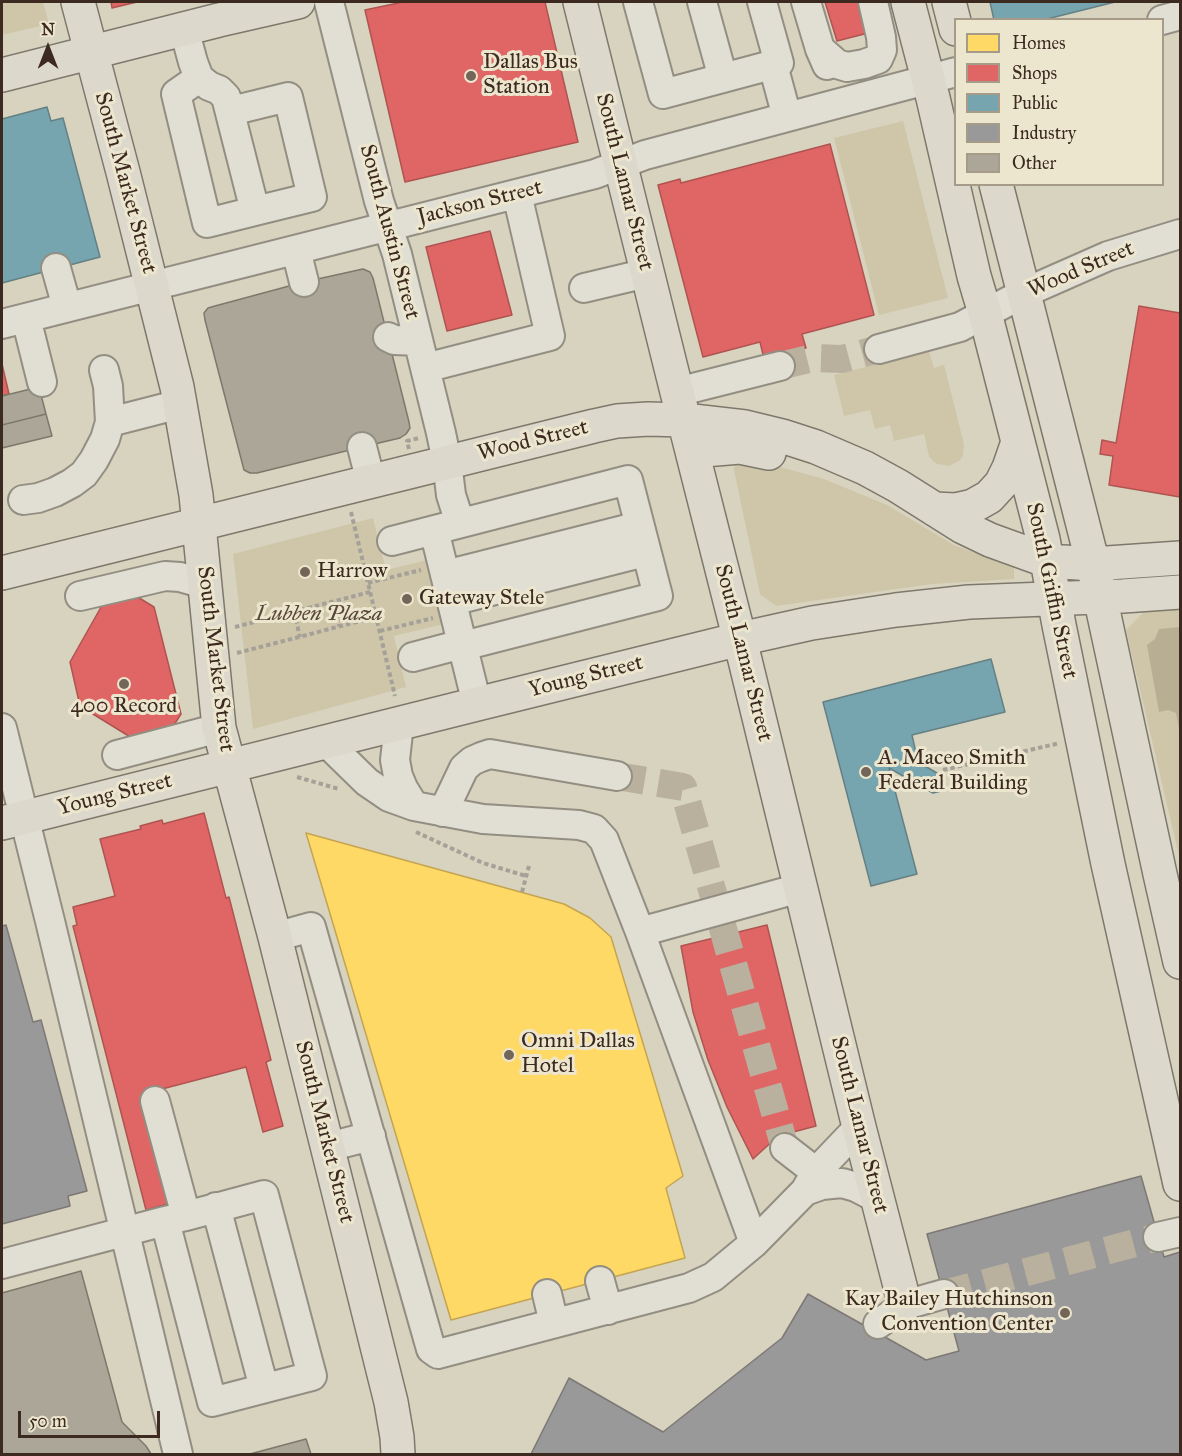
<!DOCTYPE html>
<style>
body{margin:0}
#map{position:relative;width:1182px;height:1456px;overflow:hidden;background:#d8d3be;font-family:"IM FELL Great Primer",serif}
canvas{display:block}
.frame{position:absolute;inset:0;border:3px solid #3c2a20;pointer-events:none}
.legend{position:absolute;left:954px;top:18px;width:210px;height:168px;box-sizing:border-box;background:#ede6ce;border:2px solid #a69b88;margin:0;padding:8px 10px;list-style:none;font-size:18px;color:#3c2a20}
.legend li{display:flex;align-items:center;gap:12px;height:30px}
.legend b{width:30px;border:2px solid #a69b88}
.north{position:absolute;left:18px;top:18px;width:60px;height:60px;-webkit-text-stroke:4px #ede6ce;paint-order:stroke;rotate:0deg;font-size:16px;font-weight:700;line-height:24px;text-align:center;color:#3c2a20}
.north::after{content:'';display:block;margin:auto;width:21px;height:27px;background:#3c2a20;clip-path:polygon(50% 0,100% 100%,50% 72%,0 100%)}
.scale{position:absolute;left:18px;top:1411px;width:142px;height:27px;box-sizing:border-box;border:3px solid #3c2a20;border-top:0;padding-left:8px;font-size:18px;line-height:21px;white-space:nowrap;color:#3c2a20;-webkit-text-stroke:4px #ede6ce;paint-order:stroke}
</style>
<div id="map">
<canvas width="1182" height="1456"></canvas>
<div class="frame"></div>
<ul class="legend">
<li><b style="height:16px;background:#ffd966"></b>Homes</li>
<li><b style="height:16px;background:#e06666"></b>Shops</li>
<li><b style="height:16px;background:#76a5af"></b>Public</li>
<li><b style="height:16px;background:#999"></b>Industry</li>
<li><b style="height:16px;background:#aba698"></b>Other</li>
</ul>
<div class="north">N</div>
<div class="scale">50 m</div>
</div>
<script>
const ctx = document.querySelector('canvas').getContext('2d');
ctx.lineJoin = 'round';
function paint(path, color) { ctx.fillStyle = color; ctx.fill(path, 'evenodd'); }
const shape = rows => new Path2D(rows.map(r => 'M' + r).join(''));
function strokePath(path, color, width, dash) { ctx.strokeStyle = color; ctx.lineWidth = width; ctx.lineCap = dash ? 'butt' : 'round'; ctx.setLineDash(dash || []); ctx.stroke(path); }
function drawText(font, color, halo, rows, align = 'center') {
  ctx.font = font + ' "IM FELL Great Primer",serif'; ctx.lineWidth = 6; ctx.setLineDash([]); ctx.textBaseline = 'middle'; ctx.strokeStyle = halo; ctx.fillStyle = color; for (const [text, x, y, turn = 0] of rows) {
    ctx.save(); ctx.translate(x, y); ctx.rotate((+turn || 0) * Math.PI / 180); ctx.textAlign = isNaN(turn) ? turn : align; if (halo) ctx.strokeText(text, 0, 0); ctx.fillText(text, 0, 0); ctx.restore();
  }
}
const green = shape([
 [2,2,43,2,49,24,2,35],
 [903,121,948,298,879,315,834,138],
 [929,351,934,368,944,365,964,444,963,456,959,461,949,466,937,464,933,461,929,456,924,434,894,441,890,425,875,429,870,410,844,416,834,375],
 [747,458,824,479,887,505,954,545,1014,568,1014,579,932,584,776,606,760,594,734,470,735,463],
 [373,518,386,570,431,559,448,623,394,636,406,687,253,729,233,554],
 [1180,607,1180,860,1126,630,1145,611]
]);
const water = shape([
 [1180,627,1180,734,1176,713,1168,710,1159,712,1147,645,1155,639,1159,629]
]);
const homes = shape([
 [306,833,564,904,590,918,611,937,683,1176,666,1188,685,1258,451,1320,306,833]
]);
const shops = shape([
 [111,2,137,2,112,8,111,2],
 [403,2,545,2,578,142,405,182,365,10,403,2],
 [825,2,869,2,876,31,837,41,825,2],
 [830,144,874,315,802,334,806,348,764,359,760,342,703,357,658,185,680,179,681,183,830,144],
 [490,231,512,315,447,331,426,247,490,231],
 [1139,306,1180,313,1180,497,1109,485,1113,456,1100,454,1102,440,1116,443,1139,306],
 [2,364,9,394,2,396,2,364],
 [131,593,154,607,181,714,167,736,140,743,80,706,70,662,105,600,131,593],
 [204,813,226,898,229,897,271,1060,266,1062,283,1126,263,1132,246,1067,143,1094,171,1203,146,1210,73,926,77,925,73,907,115,896,100,839,141,829,140,826,162,820,163,824,204,813],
 [767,925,816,1126,778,1136,753,1159,727,1107,708,1060,693,1012,681,946,767,925]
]);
const public = shape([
 [990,2,1115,2,1043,20,994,20,990,2],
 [47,107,51,121,63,118,100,257,2,283,2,119,47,107],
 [991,659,1005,712,912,735,918,762,942,776,945,790,933,793,889,768,917,874,871,886,823,702,991,659]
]);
const industry = shape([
 [6,925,33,1022,41,1020,87,1191,68,1196,70,1206,2,1224,2,926,6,925],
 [1141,1176,1164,1257,1180,1252,1180,1454,531,1454,569,1378,663,1432,782,1338,808,1294,926,1360,959,1351,927,1234,1141,1176]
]);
const building = shape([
 [363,269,370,272,373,278,409,422,410,428,406,434,400,438,362,447,257,473,250,473,244,470,205,320,204,313,208,308,215,306,304,282,363,269],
 [39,387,46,414,2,425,2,396,39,387],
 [46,414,52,436,2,448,2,425,46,414],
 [81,1271,122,1422,146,1446,151,1454,2,1454,2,1293,81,1271],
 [306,1439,311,1454,250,1454,306,1439]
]);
const minorTunnel = shape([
 [780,366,813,358,842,359,879,349],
 [617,776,683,787,785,1148],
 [944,1294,1158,1237]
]);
const path = shape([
 [409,449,407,441,419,438],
 [351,512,395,696],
 [368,583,421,570],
 [334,602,339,626],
 [294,612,300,637],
 [235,627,370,592],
 [380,631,433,618],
 [237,653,376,617],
 [943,770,1060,743],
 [297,777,339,789],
 [416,832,483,863,526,876],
 [522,892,529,866]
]);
const minor = shape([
 [329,2,379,201,397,254,441,433,447,462,451,495,460,523],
 [638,2,663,94,779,63,762,2],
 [702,2,723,78],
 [806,2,820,49,827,65],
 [1162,20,1180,15],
 [184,29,193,62,199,78,209,86,219,90,226,97,255,211,312,197,288,97,231,111],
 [820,49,837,64,847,67,864,64,878,59,882,50,881,37,873,2],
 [773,65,787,117],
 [199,78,176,94,207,223,255,211],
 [296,250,304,282],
 [56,268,67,307],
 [584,288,647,273],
 [26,318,42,382],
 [2,324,595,174,645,155,956,72],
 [388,337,394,340,418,341],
 [879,349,960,327,1024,293,1108,256,1180,234],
 [425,368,550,336,517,194],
 [677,392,780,366],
 [110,422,180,404],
 [362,447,371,482],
 [23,500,38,498,55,492,72,483,84,474,94,460,105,439,110,422,108,386,104,370],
 [434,530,477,704],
 [392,541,628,480,658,596,463,646],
 [445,575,639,526],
 [80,596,165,576,180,577,205,584],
 [452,601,645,552],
 [413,657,462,644],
 [399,724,395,760,398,776,403,788,414,806],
 [2,728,50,921,178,1454],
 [326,742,367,782,389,797,414,806,483,819,579,825,594,829,604,840,640,932,754,1243],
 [117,755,219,728],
 [443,812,464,768,472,761,481,757,490,754,617,776],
 [640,932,800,888],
 [275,937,311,927,431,1349,438,1354,689,1288,713,1277,754,1243,805,1191,816,1172,859,1127],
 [155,1101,186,1216],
 [328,1147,371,1136],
 [785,1148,816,1172],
 [805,1191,822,1185,842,1183,856,1187,877,1198],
 [216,1207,264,1388],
 [1158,1237,1180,1232],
 [2,1264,165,1221,186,1216,264,1195,312,1376,212,1402,165,1221],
 [600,1281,608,1310],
 [547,1294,554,1323],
 [878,1324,905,1305,944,1294]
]);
const major = shape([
 [78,2,123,172,177,387,196,495,219,728,275,937,391,1402,397,1437,398,1454],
 [580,2,677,392,745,660,859,1127,905,1305],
 [908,2,933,98,974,276,985,313,1043,539,1059,625,1108,864,1180,1184],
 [949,2,956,29],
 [2,75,219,20,298,2],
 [996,184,1093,564,1160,874,1180,962],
 [692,451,740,447,769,453],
 [934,509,955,510,973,506,989,497,1001,484,1009,468,1018,442],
 [2,573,594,426,617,421,648,419,684,420,745,427,782,436,816,447,865,468,898,486,963,527,990,540,1048,561,1093,564,1180,558],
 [2,823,477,704,740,639,812,623,896,610,969,602,1123,596,1180,592]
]);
const markers = [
 [471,76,6,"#736557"],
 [305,572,6,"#736557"],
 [407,599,6,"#736557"],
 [124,684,6,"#736557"],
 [866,772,6,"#736557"],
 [509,1055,6,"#736557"],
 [1065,1313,6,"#736557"]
];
const poiNames = [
 ["Dallas Bus",483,63],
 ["Station",483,88],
 ["Harrow",317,572],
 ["Gateway Stele",419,599],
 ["400 Record",124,707,"center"],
 ["A. Maceo Smith",878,759],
 ["Federal Building",878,784],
 ["Omni Dallas",521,1042],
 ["Hotel",521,1067],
 ["Kay Bailey Hutchinson",1053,1300,"right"],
 ["Convention Center",1053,1325,"right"]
];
const streetNames = [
 ["South Lamar Street",624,182,76],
 ["South Market Street",125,183,75],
 ["Jackson Street",480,203,-14],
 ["South Austin Street",389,232,75],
 ["Wood Street",1081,270,-23],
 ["Wood Street",533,441,-14],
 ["South Griffin Street",1051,591,78],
 ["South Lamar Street",743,653,76],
 ["South Market Street",215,659,83],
 ["Young Street",586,677,-14],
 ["Young Street",115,795,-14],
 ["South Lamar Street",859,1125,76],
 ["South Market Street",324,1132,76]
];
const parkNames = [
 ["Lubben Plaza",319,615]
];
paint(green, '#cfc6aa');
paint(water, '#b8ae93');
paint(homes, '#ffd966');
strokePath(homes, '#c4a451', 1.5);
paint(shops, '#e06666');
strokePath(shops, '#af5451', 1.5);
paint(public, '#76a5af');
strokePath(public, '#658084', 1.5);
paint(industry, '#999');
strokePath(industry, '#7d7875', 1.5);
paint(building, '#aba698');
strokePath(building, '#7d786c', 1.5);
strokePath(minorTunnel, '#b9b19e', 28, [28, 14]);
strokePath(minor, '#938e82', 32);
strokePath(major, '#7d786c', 36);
strokePath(path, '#a5a199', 4, [4.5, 3]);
strokePath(minor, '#e1ded4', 28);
strokePath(major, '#dcd9cc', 33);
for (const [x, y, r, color] of markers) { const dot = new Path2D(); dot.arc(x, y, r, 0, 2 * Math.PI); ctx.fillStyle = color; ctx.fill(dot); strokePath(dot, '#ede6ce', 2); }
drawText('22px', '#3c2a20', '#ede6ce', poiNames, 'left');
drawText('22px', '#3c2a20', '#ede6ce', streetNames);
drawText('italic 22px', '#584738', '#ede6ce', parkNames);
</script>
